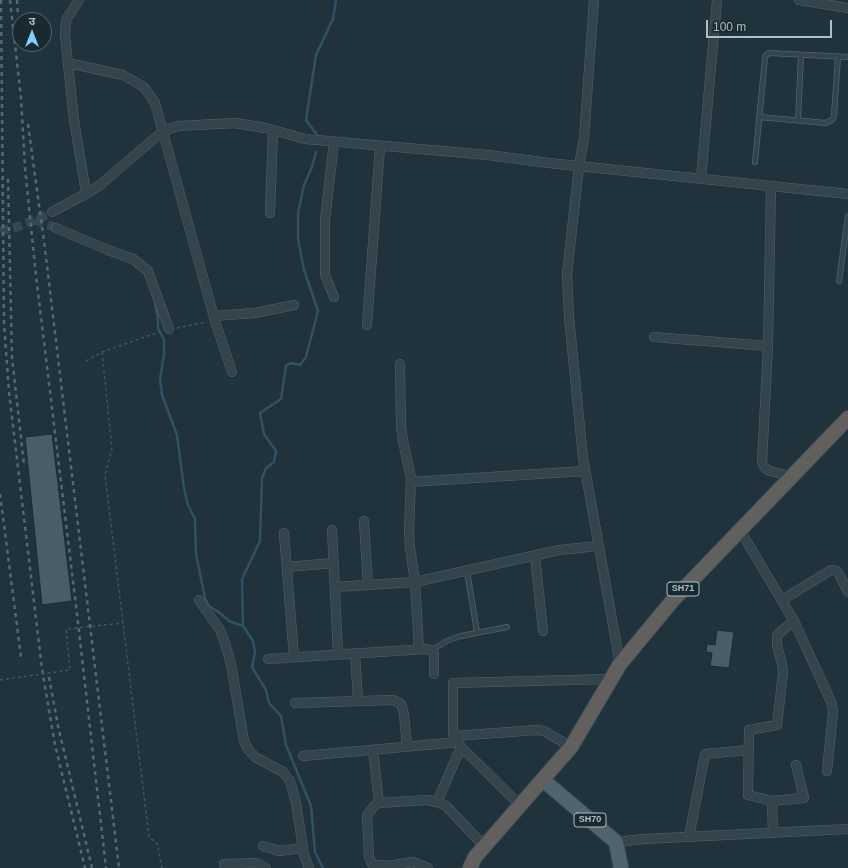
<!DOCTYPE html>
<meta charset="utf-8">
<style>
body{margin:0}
#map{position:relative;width:848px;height:868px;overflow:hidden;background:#20333c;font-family:Helvetica,"Noto Sans Devanagari",sans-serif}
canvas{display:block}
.north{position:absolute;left:12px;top:12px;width:40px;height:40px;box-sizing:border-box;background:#192930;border:1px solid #55656d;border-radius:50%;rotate:0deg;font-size:11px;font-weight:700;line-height:16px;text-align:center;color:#aebfc8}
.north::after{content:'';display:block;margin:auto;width:14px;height:18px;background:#7cd1ff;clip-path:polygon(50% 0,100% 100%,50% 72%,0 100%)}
.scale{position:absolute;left:706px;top:20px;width:126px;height:18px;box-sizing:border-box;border:2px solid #aebfc8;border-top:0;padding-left:5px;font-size:12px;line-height:14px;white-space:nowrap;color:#aebfc8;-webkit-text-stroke:3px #192930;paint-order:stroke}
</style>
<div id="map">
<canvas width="848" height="868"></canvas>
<div class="north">उ</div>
<div class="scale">100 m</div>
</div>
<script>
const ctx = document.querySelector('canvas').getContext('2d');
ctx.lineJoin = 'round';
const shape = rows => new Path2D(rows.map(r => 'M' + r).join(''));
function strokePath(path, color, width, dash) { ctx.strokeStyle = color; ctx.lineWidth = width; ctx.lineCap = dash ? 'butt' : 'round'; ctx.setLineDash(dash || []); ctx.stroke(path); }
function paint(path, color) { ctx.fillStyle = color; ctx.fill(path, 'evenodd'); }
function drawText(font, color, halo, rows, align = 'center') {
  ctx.font = font + ' Helvetica,sans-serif'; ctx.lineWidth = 3.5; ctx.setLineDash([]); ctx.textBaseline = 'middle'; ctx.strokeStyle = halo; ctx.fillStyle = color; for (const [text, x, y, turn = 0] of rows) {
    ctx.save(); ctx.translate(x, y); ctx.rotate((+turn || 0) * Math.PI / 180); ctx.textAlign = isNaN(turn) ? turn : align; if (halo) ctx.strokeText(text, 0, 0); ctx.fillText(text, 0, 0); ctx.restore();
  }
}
const stream = shape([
 [318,136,306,120,316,55,333,19,336,0],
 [316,152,312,167,304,185,298,213,298,239,304,270,318,311,306,357,300,365,290,363,286,366,281,399,260,413,264,434,276,451,274,462,266,468,262,478,260,541,242,579,243,626,253,641,255,653,252,667,266,690,269,703,281,716,286,745,311,806,315,852,323,868],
 [155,303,158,319,158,328,164,340,164,354,160,379,162,395,177,435,184,488,188,505,195,519,196,554,205,598,209,606,220,613,229,621,243,626]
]);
const building = shape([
 [52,434,72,601,42,605,25,437,52,434],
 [717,630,734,632,729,668,710,666,712,653,706,652,707,644,715,645,717,630]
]);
const minorTunnel = shape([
 [35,220,56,228],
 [0,231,17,227,35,220,52,212]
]);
const path = shape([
 [177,328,207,322],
 [102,352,112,448,105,475,149,837,157,843,162,868],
 [86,361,102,352,162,331]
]);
const service = shape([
 [759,117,826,123,830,121,833,119,834,115,838,57],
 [798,120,801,55],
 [755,162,765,58,766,55,769,53,848,57],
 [839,281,848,216],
 [467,571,477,632],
 [431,650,449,640,461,636,507,627]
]);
const minor = shape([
 [79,0,66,20,65,35,74,120,85,187,87,191,91,191,100,185,163,131,178,126,235,123,266,128,305,139,488,155,549,163,848,194],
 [594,0,584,138,579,166,567,274,569,317,583,458,620,664],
 [799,0,848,8],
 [68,63,123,75,144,87,155,103,215,321,232,372],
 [701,179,717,0],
 [771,186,768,346,762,462,763,465,767,470,792,477],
 [52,212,91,191],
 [270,213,273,130],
 [56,228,108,250,133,259,148,271,169,329],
 [334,297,325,275,325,220,334,142],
 [214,316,255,313,294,305],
 [367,325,380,146],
 [654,337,768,346],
 [400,364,401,427,403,441,411,478,409,531,410,548,415,582,419,649],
 [411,482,585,471],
 [364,521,368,585],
 [332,530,338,654],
 [740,530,794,621,832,704,833,713,827,771],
 [284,533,294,657],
 [535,556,543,631],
 [287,567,334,563],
 [335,587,415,582,559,550,598,546],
 [199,600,220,630,224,640,231,664,244,741,248,749,255,757,283,772,290,781,296,803,304,855,309,868],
 [782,600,831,570,837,571,839,574,848,592],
 [355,653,358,700],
 [268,659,427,649,431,650,434,653,434,674],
 [295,703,393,700,401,704,404,714,407,747],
 [455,736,537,730,544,731,571,747],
 [373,750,379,803],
 [303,756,459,742],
 [772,801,804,798,796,765],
 [437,802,461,747],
 [521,806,461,747,453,733,453,683,610,679],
 [773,833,772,801,748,795,749,730,777,725,783,673,782,664,777,645,777,636,779,633,794,621],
 [689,837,705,754,749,750],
 [616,842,644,839,848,829],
 [263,846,279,851,303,848],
 [224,864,257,863,266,868],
 [428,868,413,862,387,866,372,864,369,857,367,815,374,806,379,803,427,800,437,802,446,806,485,847]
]);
const primary = shape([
 [543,780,616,842,621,868]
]);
const trunk = shape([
 [470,868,475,857,571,747,620,664,673,600,848,418]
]);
const rail = shape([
 [1,0,4,323,9,392,42,669,48,704,55,745,85,868],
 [10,0,21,98,25,168,36,276,77,614,106,868],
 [17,0,18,16],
 [28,124,45,249,119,868],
 [8,179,12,357,24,465],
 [0,494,21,657],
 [49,677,58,726,92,868]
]);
const pathBridge = shape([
 [0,680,70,670,66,629,123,623]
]);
const shields = [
 [683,589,32],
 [590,820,32]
];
const shieldNames = [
 ["SH71",683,589],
 ["SH70",590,820]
];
strokePath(stream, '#305262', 2.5);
paint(building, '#485d67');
strokePath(building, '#1b2b32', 1);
strokePath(minorTunnel, '#354851', 9, [9, 4.5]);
strokePath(service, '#516269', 6);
strokePath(minor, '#516269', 10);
strokePath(primary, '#405058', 16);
strokePath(trunk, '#3e4f56', 16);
strokePath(path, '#3f5955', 1.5, [3, 3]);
strokePath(service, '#34444c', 4.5);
strokePath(minor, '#34444c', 9);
strokePath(primary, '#51636c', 14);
strokePath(trunk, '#62605e', 14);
strokePath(rail, '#556973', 2.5, [4, 4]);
strokePath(pathBridge, '#3f5955', 1.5, [3, 3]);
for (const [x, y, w] of shields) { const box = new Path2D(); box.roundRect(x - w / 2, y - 7, w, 14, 3); ctx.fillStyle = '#192930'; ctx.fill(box); strokePath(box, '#aebfc8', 1); }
drawText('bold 9px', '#aebfc8', null, shieldNames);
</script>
